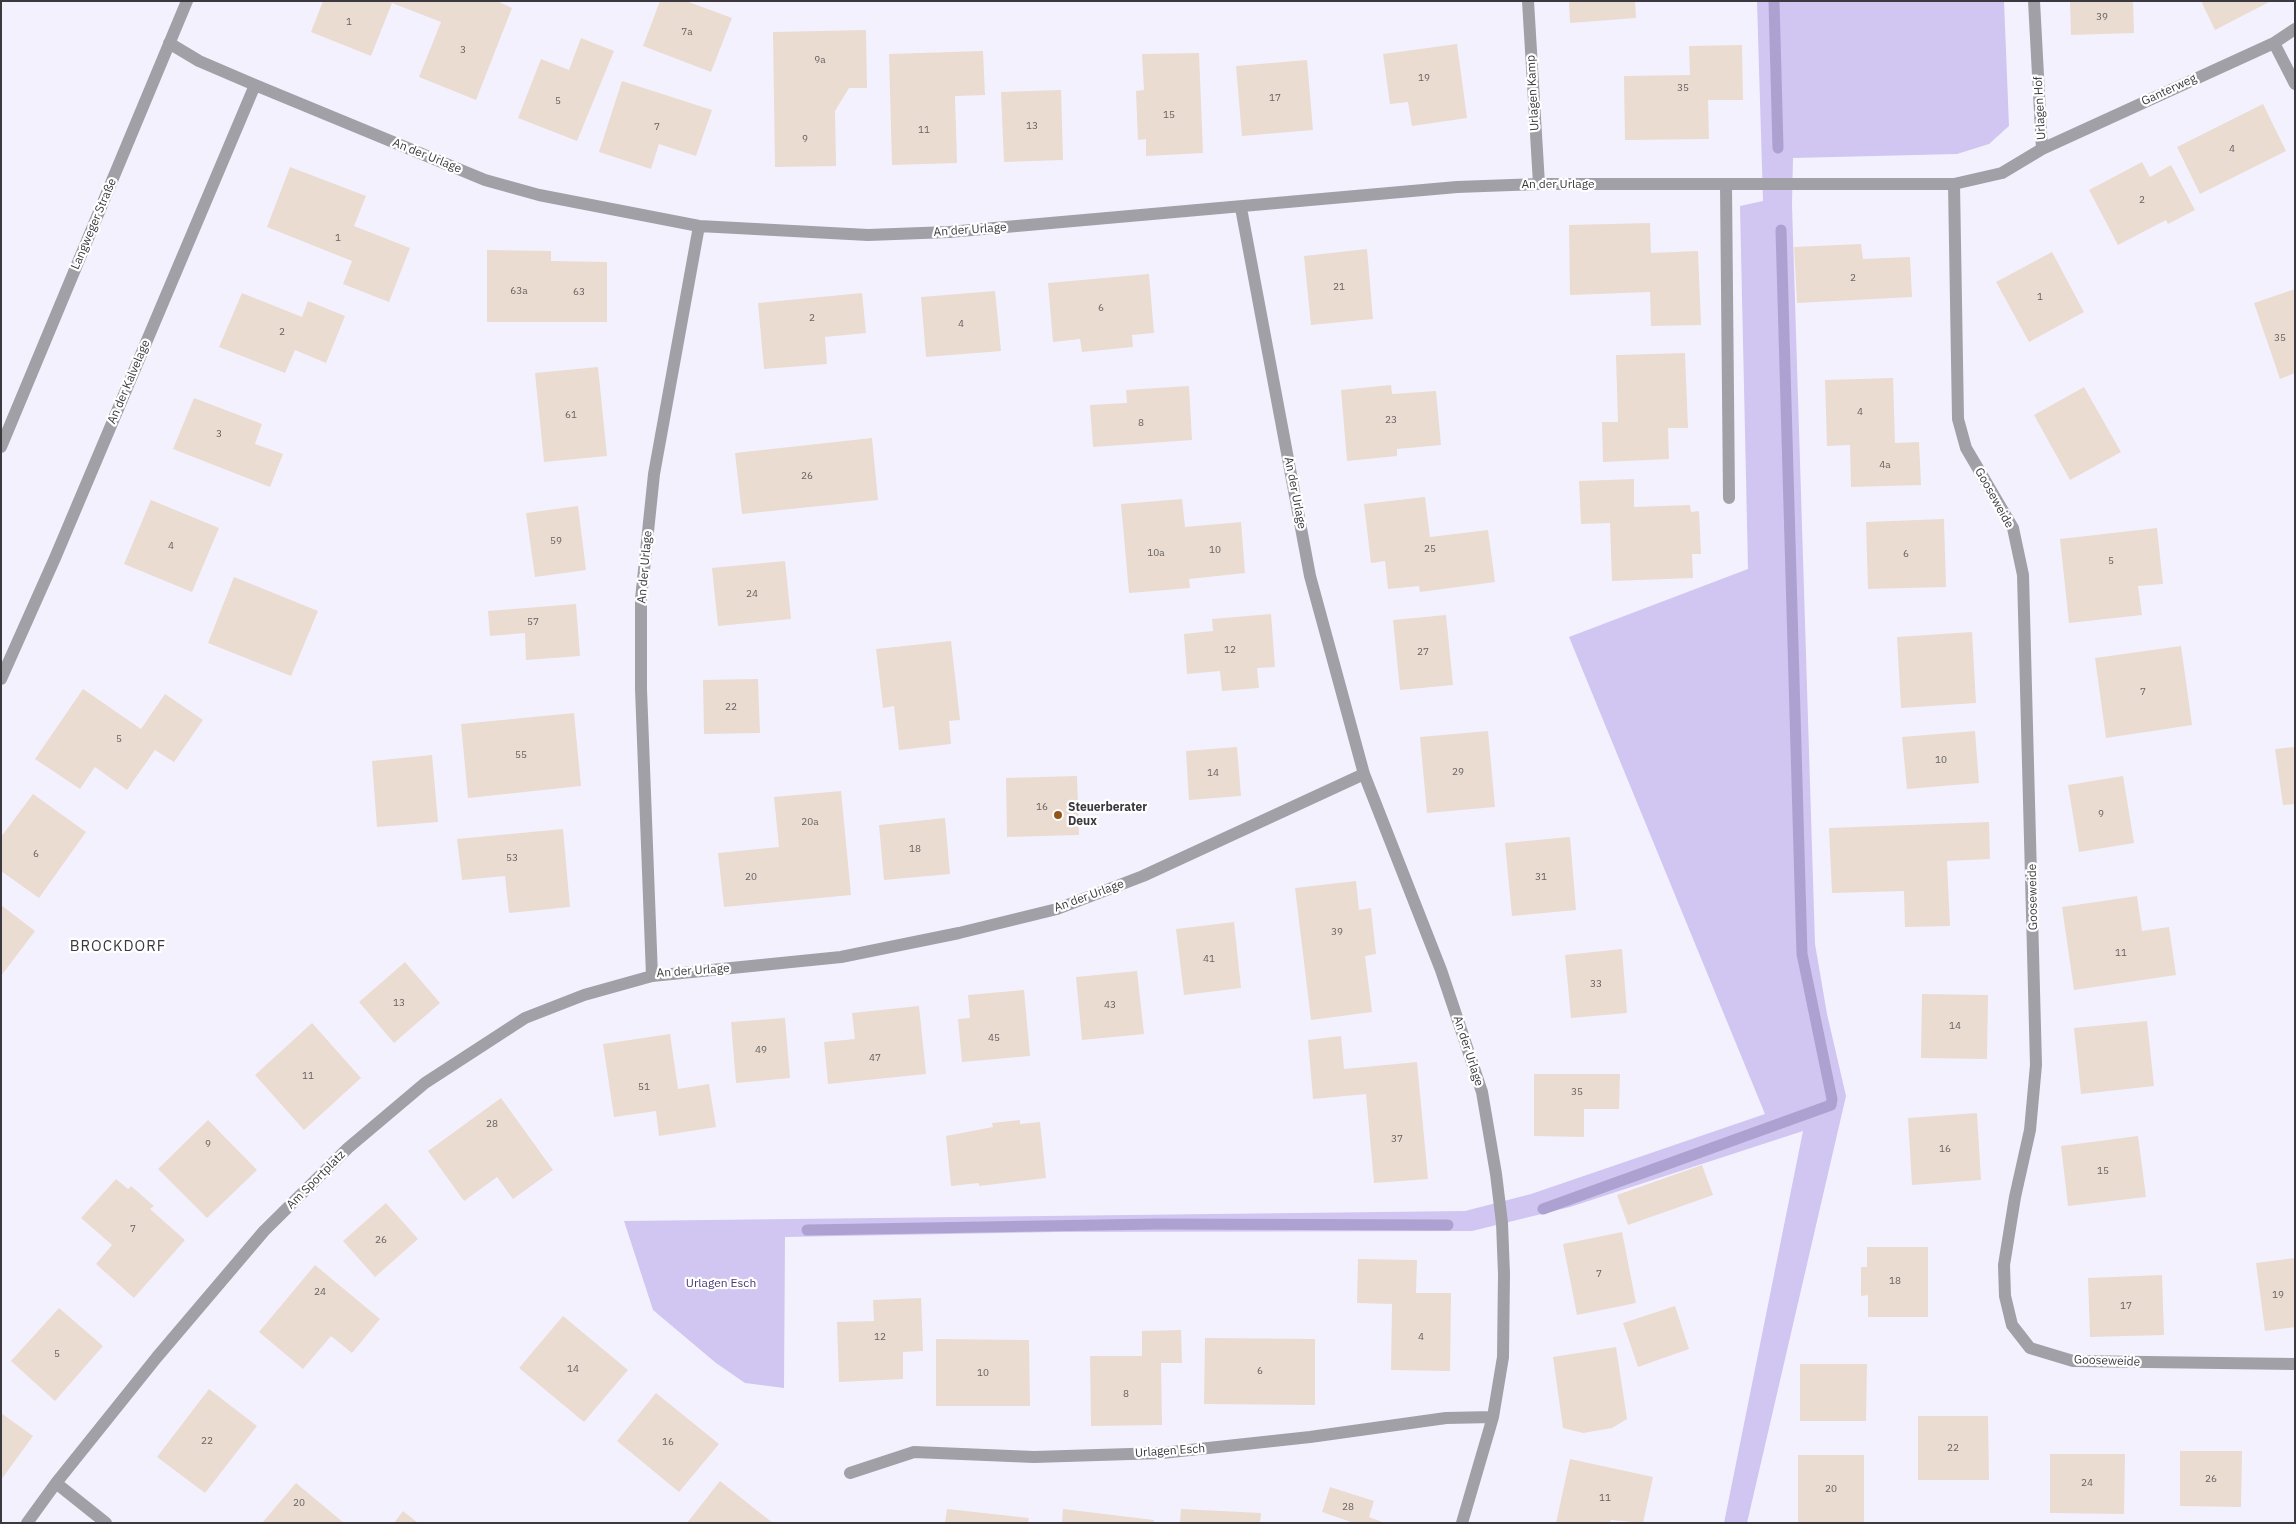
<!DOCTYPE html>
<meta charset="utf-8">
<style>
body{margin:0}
#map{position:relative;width:2296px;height:1524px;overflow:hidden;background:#f4f1fe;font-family:"IBM Plex Sans",sans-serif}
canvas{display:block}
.frame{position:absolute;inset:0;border:2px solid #3b393f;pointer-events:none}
</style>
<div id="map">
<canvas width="2296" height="1524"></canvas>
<div class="frame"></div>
</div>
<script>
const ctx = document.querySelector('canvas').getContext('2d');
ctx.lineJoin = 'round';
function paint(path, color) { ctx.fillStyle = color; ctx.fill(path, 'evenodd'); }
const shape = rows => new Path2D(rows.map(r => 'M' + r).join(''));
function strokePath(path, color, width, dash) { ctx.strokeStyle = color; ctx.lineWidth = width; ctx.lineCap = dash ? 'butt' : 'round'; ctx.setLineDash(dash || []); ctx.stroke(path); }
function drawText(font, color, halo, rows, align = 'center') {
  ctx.font = font + ' "IBM Plex Sans",sans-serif'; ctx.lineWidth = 4.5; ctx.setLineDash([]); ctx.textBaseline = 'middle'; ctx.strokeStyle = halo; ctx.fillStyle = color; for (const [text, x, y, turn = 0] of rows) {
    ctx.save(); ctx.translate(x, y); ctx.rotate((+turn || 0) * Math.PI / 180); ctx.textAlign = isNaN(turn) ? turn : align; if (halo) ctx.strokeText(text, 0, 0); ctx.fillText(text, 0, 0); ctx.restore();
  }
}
const green = shape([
 [1757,1,2004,1,2009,126,1989,144,1957,154,1793,158,1792,205,1815,944,1827,1014,1846,1096,1747,1523,1724,1523,1803,1131,1570,1207,1472,1231,1056,1232,785,1237,784,1388,745,1383,716,1363,653,1310,624,1221,1465,1211,1531,1194,1765,1114,1569,637,1748,569,1740,206,1763,201]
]);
const stream = shape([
 [1774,1,1778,148],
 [1543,1209,1831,1105,1832,1099,1802,954,1781,230],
 [807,1230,1157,1224,1448,1225]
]);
const building = shape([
 [323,1,497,1,512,8,476,100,419,77,441,22,392,3,371,56,311,32],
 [660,1,686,1,732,18,711,72,643,46],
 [1569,1,1635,1,1636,18,1570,23],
 [2070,1,2133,1,2134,33,2071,35],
 [2201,1,2271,1,2215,30],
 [866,30,867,88,849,88,835,111,836,166,775,167,773,32],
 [581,38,614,51,577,141,518,118,541,59,569,70],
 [1457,44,1467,118,1412,126,1408,102,1390,104,1383,54],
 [1742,45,1743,100,1708,100,1709,139,1625,140,1624,76,1690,75,1689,46],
 [983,51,985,95,955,96,957,163,892,165,889,54],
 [1199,53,1203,153,1146,156,1146,139,1138,140,1136,91,1144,90,1142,54],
 [1307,60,1313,130,1242,136,1236,66],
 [622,81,712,110,696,156,659,144,651,169,599,152],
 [1061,90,1063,160,1004,162,1001,92],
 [2263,104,2286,151,2200,194,2177,147],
 [2142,162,2150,177,2171,165,2195,210,2168,224,2166,220,2118,245,2089,190],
 [290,167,366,196,354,226,410,248,389,302,343,284,352,261,267,227],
 [1650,223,1651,253,1698,251,1701,325,1651,326,1650,292,1570,295,1569,225],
 [1861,244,1863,259,1910,257,1912,297,1797,303,1794,247],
 [1367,249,1373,319,1311,325,1304,256],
 [487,250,551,251,551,261,607,262,607,322,487,322],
 [2052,252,2084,312,2029,342,1996,282],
 [1149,274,1154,333,1132,335,1133,347,1082,352,1080,339,1053,342,1048,283],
 [2295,289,2295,373,2280,379,2254,303],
 [995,291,1001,351,926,357,921,297],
 [242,293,302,317,308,301,345,316,326,363,295,350,285,373,219,347],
 [862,293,866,333,825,337,827,364,764,369,758,303],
 [1685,353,1688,428,1668,428,1669,459,1603,462,1602,422,1618,422,1616,355],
 [598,367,607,456,544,462,535,373],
 [1893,378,1895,443,1919,442,1921,485,1851,487,1850,445,1827,446,1825,380],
 [1391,385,1392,394,1436,391,1441,445,1397,449,1397,456,1347,461,1341,390],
 [1189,386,1192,440,1093,447,1090,405,1127,403,1126,390],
 [2084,387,2121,452,2070,480,2034,415],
 [194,398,262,424,255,444,283,454,270,487,173,449],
 [872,438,878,500,742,514,735,453],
 [1634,479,1634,507,1690,505,1691,512,1699,511,1701,554,1692,554,1693,578,1612,581,1610,523,1581,524,1579,481],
 [1425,497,1430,537,1488,530,1495,582,1420,592,1419,586,1388,589,1385,561,1371,563,1364,504],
 [1182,499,1185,527,1241,522,1245,573,1189,579,1190,588,1129,593,1121,504],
 [151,500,219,528,192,592,124,564],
 [578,506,586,570,535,577,526,513],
 [1944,519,1946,587,1868,589,1866,522],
 [2157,528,2163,584,2138,586,2142,615,2069,623,2060,539],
 [785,561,791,619,718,626,712,568],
 [234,577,318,611,291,676,208,643],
 [576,604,580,656,526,660,525,633,490,636,488,611],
 [1271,614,1275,667,1257,668,1259,688,1222,691,1220,671,1187,674,1184,634,1213,631,1212,619],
 [1446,615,1453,685,1400,690,1393,620],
 [1972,632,1976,703,1901,708,1897,637],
 [951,641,960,720,949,721,951,744,899,750,894,706,883,708,876,649],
 [2181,646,2192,725,2106,738,2095,658],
 [758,679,760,733,704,734,703,680],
 [83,689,141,729,165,694,203,720,174,762,155,750,127,790,95,767,80,789,35,759],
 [574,713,581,786,468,798,461,724],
 [1488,731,1495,807,1427,813,1420,737],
 [1975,731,1979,783,1907,789,1902,737],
 [1237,747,1241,796,1189,800,1186,751],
 [2295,747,2295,804,2283,805,2275,749],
 [432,755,438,822,377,827,372,761],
 [1077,776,1079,835,1007,837,1006,778],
 [2123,776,2134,843,2079,852,2068,785],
 [841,791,851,895,724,907,718,853,779,847,774,797],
 [33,794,86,832,39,898,1,871,1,837],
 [945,818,950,874,884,880,879,825],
 [1989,822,1990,859,1947,861,1950,926,1905,927,1904,891,1832,893,1829,828],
 [563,829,570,907,509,913,505,876,462,880,457,839],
 [1570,837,1576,910,1512,916,1505,843],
 [1356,881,1359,910,1371,908,1376,954,1365,956,1372,1012,1311,1020,1295,888],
 [2137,896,2142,931,2169,927,2176,975,2074,990,2062,907],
 [1,905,35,931,1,976],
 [1234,922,1241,988,1184,995,1176,929],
 [1622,949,1627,1013,1571,1018,1565,955],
 [405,962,440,1003,394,1043,359,1002],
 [1137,971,1144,1034,1082,1040,1076,977],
 [1024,990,1030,1056,962,1062,958,1019,970,1018,968,995],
 [1922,994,1988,995,1987,1059,1921,1058],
 [919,1006,926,1074,828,1084,824,1042,855,1039,852,1013],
 [785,1018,790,1078,736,1083,731,1022],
 [2147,1021,2154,1086,2081,1094,2074,1028],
 [312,1023,361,1078,304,1130,255,1075],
 [670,1034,678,1089,709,1084,716,1127,659,1136,656,1111,614,1117,603,1044],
 [1341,1036,1344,1069,1417,1062,1428,1179,1374,1183,1366,1094,1313,1099,1308,1040],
 [1534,1074,1620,1074,1619,1109,1584,1109,1584,1137,1534,1136],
 [501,1098,553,1170,513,1199,497,1177,464,1201,428,1151],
 [1977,1113,1981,1180,1912,1185,1908,1118],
 [208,1120,257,1170,207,1218,158,1169],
 [1020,1120,1020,1124,1040,1122,1046,1178,979,1186,979,1183,951,1186,946,1136,993,1127,992,1123],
 [2138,1136,2146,1197,2068,1206,2061,1146],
 [1702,1165,1713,1195,1628,1225,1617,1195],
 [116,1179,128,1189,131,1186,154,1206,150,1209,185,1240,134,1298,96,1264,112,1245,81,1218],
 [386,1203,418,1239,375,1277,343,1241],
 [1622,1232,1636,1303,1577,1315,1563,1244],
 [1867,1247,1928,1247,1928,1317,1868,1317,1868,1295,1861,1296,1861,1267,1867,1267],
 [2295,1258,2295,1327,2265,1331,2256,1263],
 [1358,1259,1417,1260,1416,1293,1451,1293,1450,1371,1391,1370,1392,1304,1357,1303],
 [315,1265,380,1319,352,1353,331,1336,303,1369,259,1332],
 [2162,1275,2164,1335,2090,1337,2088,1278],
 [921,1298,923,1351,903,1352,903,1379,839,1382,837,1322,874,1321,873,1300],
 [1675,1306,1689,1349,1638,1367,1623,1323],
 [59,1308,103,1346,55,1401,11,1361],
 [563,1316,628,1370,584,1422,519,1368],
 [1181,1330,1182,1363,1161,1363,1162,1425,1091,1426,1090,1356,1142,1356,1142,1331],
 [1205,1338,1315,1339,1315,1405,1204,1404],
 [936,1339,1029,1340,1030,1406,936,1406],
 [1616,1347,1627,1419,1612,1428,1583,1433,1563,1428,1553,1357],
 [1800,1364,1867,1364,1866,1421,1800,1421],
 [209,1389,257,1426,205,1493,157,1457],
 [656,1393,719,1444,679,1492,617,1441],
 [1,1413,33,1436,1,1480],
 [1918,1416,1988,1416,1989,1480,1918,1480],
 [2180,1451,2242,1451,2241,1507,2180,1506],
 [2050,1454,2125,1454,2124,1514,2050,1513],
 [1798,1455,1864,1455,1864,1523,1798,1523],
 [1570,1459,1653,1477,1643,1523,1611,1520,1610,1523,1556,1523],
 [720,1481,755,1509,773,1523,687,1523],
 [296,1483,344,1523,262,1523],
 [1330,1487,1374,1501,1369,1517,1385,1523,1354,1523,1322,1512],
 [947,1509,1029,1518,1028,1523,945,1523],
 [1063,1509,1154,1520,1153,1523,1062,1523],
 [1181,1509,1261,1513,1260,1523,1180,1523],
 [403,1511,418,1523,394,1523]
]);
const minor = shape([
 [1528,1,1539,184],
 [169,43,199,61,255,85,485,180,539,195,699,226,868,235,949,232,1457,187,1539,184,1954,184,2002,173,2042,149,2034,1],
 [2274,43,2295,84],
 [2042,149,2274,43,2295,29],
 [1954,184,1958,419,1966,448,2013,528,2023,575,2036,1065,2030,1130,2015,1197,2004,1265,2005,1296,2012,1325,2030,1348,2073,1361,2295,1364],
 [1726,185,1729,498],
 [1241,208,1310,576,1364,774,1441,970,1482,1092,1496,1174,1502,1223,1504,1274,1503,1357,1493,1417,1462,1523],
 [1,447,187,1],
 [1,679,55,558,255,85],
 [652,976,641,689,641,599,654,474,699,226],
 [850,1473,914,1452,1034,1457,1162,1453,1310,1437,1446,1418,1493,1417],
 [56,1483,106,1523],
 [27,1523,56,1483,157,1357,264,1231,348,1148,425,1083,525,1018,584,995,652,976,841,957,959,933,1057,909,1143,876,1364,774]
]);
const markers = [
 [1058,815,5,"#935719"]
];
const numberNames = [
 ["39",2102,17],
 ["1",349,22],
 ["7a",687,32],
 ["3",463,50],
 ["9a",820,60],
 ["19",1424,78],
 ["35",1683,88],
 ["17",1275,98],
 ["5",558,101],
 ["15",1169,115],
 ["13",1032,126],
 ["7",657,127],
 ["11",924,130],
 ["9",805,139],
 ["4",2232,149],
 ["2",2142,200],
 ["1",338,238],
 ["2",1853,278],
 ["21",1339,287],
 ["63a",519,291],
 ["63",579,292],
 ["1",2040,297],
 ["6",1101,308],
 ["2",812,318],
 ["4",961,324],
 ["2",282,332],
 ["35",2280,338],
 ["4",1860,412],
 ["61",571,415],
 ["23",1391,420],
 ["8",1141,423],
 ["3",219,434],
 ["4a",1885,465],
 ["26",807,476],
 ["59",556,541],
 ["4",171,546],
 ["25",1430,549],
 ["10",1215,550],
 ["10a",1156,553],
 ["6",1906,554],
 ["5",2111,561],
 ["24",752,594],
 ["57",533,622],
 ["12",1230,650],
 ["27",1423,652],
 ["7",2143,692],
 ["22",731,707],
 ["5",119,739],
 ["55",521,755],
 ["10",1941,760],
 ["29",1458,772],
 ["14",1213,773],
 ["16",1042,807],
 ["9",2101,814],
 ["20a",810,822],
 ["18",915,849],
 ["6",36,854],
 ["53",512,858],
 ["20",751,877],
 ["31",1541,877],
 ["39",1337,932],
 ["11",2121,953],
 ["41",1209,959],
 ["33",1596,984],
 ["13",399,1003],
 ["43",1110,1005],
 ["14",1955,1026],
 ["45",994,1038],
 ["49",761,1050],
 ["47",875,1058],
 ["11",308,1076],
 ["51",644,1087],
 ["35",1577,1092],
 ["28",492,1124],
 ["37",1397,1139],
 ["9",208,1144],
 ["16",1945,1149],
 ["15",2103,1171],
 ["7",133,1229],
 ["26",381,1240],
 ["7",1599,1274],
 ["18",1895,1281],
 ["24",320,1292],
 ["19",2278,1295],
 ["17",2126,1306],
 ["12",880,1337],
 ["4",1421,1337],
 ["5",57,1354],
 ["14",573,1369],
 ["6",1260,1371],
 ["10",983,1373],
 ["8",1126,1394],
 ["22",207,1441],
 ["16",668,1442],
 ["22",1953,1448],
 ["26",2211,1479],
 ["24",2087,1483],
 ["20",1831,1489],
 ["11",1605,1498],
 ["20",299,1503],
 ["28",1348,1507]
];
const streetNames = [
 ["Ganterweg",2169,90,-25],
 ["Urlagen Kamp",1533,93,-93],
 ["Urlagen Hof",2040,108,-93],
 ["An der Urlage",427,156,22],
 ["An der Urlage",1558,185],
 ["Langweger Straße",94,224,-67],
 ["An der Urlage",970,230,-4],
 ["An der Kalvelage",129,382,-67],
 ["An der Urlage",1295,493,79],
 ["Gooseweide",1994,498,61],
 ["An der Urlage",645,567,-85],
 ["An der Urlage",1089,896,-20],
 ["Gooseweide",2033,897,-91],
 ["An der Urlage",693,971,-4],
 ["An der Urlage",1468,1051,72],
 ["Am Sportplatz",316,1180,-45],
 ["Gooseweide",2107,1361,2],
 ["Urlagen Esch",1170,1451,-4]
];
const poiNames = [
 ["Steuerberater",1068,808],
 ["Deux",1068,822]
];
const parkNames = [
 ["Urlagen Esch",721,1284]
];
const quarterNames = [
 ["BROCKDORF",118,947]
];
paint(green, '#d1c6f1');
strokePath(stream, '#ada1d1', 11);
paint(building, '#eadcd0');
strokePath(minor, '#a1a0a6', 12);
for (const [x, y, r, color] of markers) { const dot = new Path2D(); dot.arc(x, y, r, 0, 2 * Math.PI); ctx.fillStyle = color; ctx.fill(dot); strokePath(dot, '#fff', 2); }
drawText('10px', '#676263', null, numberNames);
drawText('12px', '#3b393f', '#fff', streetNames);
drawText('bold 12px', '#3b393f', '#fff', poiNames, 'left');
drawText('12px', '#4b3874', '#fff', parkNames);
ctx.letterSpacing = '1px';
drawText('15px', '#3b393f', '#fff', quarterNames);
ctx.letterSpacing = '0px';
</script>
